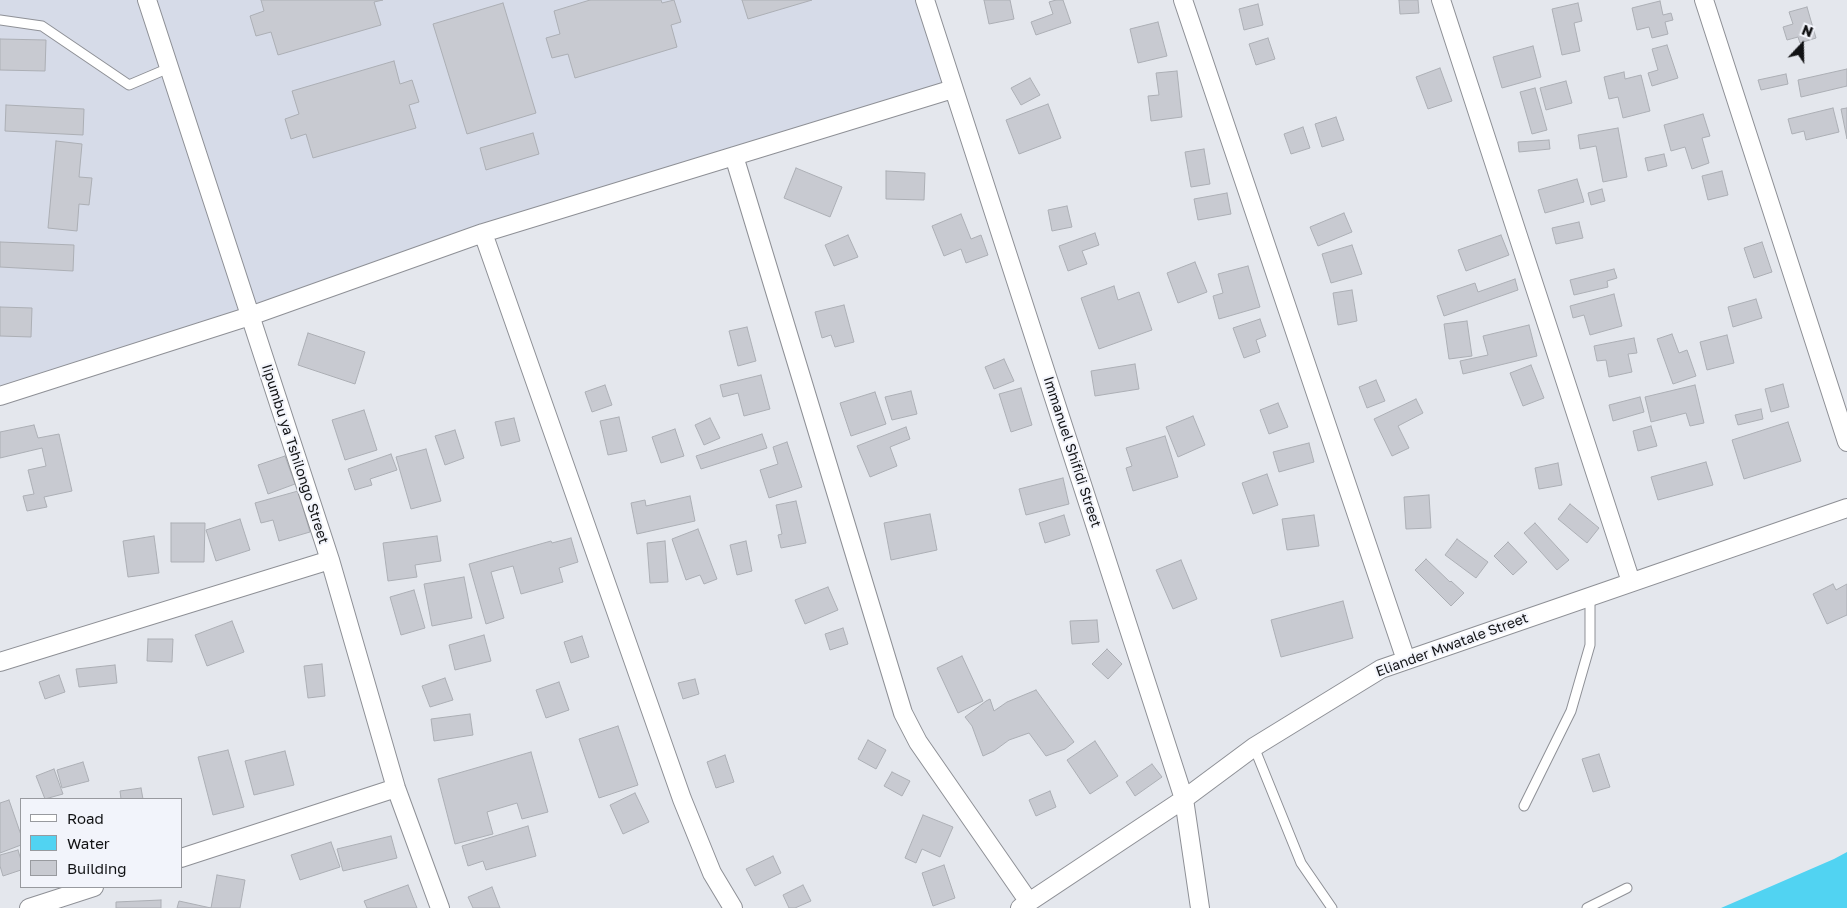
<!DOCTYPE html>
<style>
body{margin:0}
#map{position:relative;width:1847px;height:908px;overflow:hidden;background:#e4e7ed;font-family:"Golos Text",sans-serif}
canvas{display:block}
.legend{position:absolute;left:20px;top:798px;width:162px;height:90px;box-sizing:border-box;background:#f2f4fb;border:1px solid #989a9f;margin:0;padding:6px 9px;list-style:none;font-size:15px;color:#121315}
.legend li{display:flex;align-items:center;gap:10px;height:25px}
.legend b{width:25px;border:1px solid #989a9f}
.north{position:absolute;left:1777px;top:20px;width:50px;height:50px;-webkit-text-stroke:4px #f2f4fb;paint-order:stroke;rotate:21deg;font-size:14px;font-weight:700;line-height:20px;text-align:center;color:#121315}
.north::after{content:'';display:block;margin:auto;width:18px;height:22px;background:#121315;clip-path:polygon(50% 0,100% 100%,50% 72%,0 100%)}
</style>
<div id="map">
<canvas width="1847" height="908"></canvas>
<ul class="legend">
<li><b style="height:6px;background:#fff"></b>Road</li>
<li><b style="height:14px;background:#51d3f2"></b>Water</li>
<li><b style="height:14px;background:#c8cad1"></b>Building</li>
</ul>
<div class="north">N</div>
</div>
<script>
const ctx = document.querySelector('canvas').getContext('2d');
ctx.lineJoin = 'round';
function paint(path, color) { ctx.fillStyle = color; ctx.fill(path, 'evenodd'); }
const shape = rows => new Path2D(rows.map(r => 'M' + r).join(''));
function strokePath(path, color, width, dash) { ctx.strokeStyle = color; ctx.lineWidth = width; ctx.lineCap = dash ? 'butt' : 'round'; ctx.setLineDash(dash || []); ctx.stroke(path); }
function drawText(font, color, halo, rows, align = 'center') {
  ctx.font = font + ' "Golos Text",sans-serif'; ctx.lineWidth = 4; ctx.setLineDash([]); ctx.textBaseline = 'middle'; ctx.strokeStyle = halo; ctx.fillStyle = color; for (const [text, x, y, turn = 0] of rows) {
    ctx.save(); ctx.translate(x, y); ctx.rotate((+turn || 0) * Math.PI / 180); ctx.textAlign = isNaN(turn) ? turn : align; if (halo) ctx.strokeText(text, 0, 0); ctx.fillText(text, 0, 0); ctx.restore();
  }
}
const built = shape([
 [0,0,925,0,953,89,0,396]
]);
const water = shape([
 [1847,852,1847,908,1721,908,1834,859]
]);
const building = shape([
 [261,0,383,0,374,2,381,25,278,55,271,32,256,36,250,16,264,11,261,0],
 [590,0,661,0,662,3,674,0,681,22,671,25,677,47,575,78,568,54,552,58,546,38,560,34,554,11,590,0],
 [742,0,812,0,748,19,742,0],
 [984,0,1010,0,1014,19,989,24,984,0],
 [1056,0,1063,0,1071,23,1036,35,1031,22,1053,14,1049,2,1056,0],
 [1399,0,1418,0,1419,13,1400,14,1399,0],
 [1660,1,1663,15,1671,13,1673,20,1665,22,1668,34,1652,38,1649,27,1637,30,1632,8,1660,1],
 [503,3,536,113,467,134,433,24,503,3],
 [1578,3,1582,21,1574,23,1580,51,1562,55,1552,9,1578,3],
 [1258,4,1263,25,1244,30,1239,9,1258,4],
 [1807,7,1816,38,1800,43,1798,37,1787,40,1783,27,1793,24,1789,12,1807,7],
 [1158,22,1167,56,1138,63,1130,29,1158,22],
 [1268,38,1275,59,1256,65,1249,44,1268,38],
 [0,39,46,40,45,71,0,70,0,39],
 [1667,45,1678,78,1652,86,1648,73,1658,70,1652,49,1667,45],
 [1533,46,1541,77,1502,88,1493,57,1533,46],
 [394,61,400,84,412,80,419,102,409,105,416,128,313,158,306,134,291,139,285,119,299,114,292,91,394,61],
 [1440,68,1452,101,1428,109,1416,77,1440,68],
 [1847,69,1847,86,1801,97,1798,80,1847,69],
 [1177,71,1182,117,1151,121,1148,96,1159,95,1156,73,1177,71],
 [1624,72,1625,79,1641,75,1650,111,1623,118,1618,97,1609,99,1604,77,1624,72],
 [1786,74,1788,84,1761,90,1758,80,1786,74],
 [1030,78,1040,95,1021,105,1011,88,1030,78],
 [1566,81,1572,103,1546,110,1540,88,1566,81],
 [1535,88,1547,130,1532,134,1520,92,1535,88],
 [1048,104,1061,138,1019,154,1006,120,1048,104],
 [6,105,84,109,83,135,5,131,6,105],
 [1833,108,1839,132,1806,140,1804,131,1792,134,1788,119,1833,108],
 [1847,108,1847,139,1841,109,1847,108],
 [1703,114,1710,136,1702,138,1709,163,1692,169,1685,147,1671,151,1664,125,1703,114],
 [1336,117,1344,140,1322,147,1315,124,1336,117],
 [1303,127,1310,148,1291,154,1284,134,1303,127],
 [1618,128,1627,177,1603,182,1596,146,1580,149,1578,135,1618,128],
 [533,133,539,154,486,170,480,148,533,133],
 [1549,140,1550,149,1519,152,1518,142,1549,140],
 [56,141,82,144,79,177,92,178,89,205,79,204,77,231,48,228,56,141],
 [1204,149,1210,184,1191,187,1185,152,1204,149],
 [1664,154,1667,166,1648,171,1645,158,1664,154],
 [796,168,842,187,830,217,784,198,796,168],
 [886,171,925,173,924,200,886,199,886,171],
 [1722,171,1728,195,1708,200,1702,176,1722,171],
 [1577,179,1584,202,1545,213,1538,190,1577,179],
 [1602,189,1605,201,1591,205,1588,193,1602,189],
 [1227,193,1231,214,1198,220,1194,199,1227,193],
 [1067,206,1072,227,1052,231,1048,210,1067,206],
 [1344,213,1352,232,1318,246,1310,227,1344,213],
 [961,214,971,239,981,235,988,255,966,263,961,249,944,256,932,226,961,214],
 [1579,222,1583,238,1556,244,1552,228,1579,222],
 [1095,233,1099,245,1082,251,1087,264,1068,271,1059,246,1095,233],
 [848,235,858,257,834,266,825,245,848,235],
 [1501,235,1509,255,1466,271,1458,250,1501,235],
 [0,242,74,245,73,271,0,267,0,242],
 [1762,242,1772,272,1754,278,1744,248,1762,242],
 [1352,245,1362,274,1331,283,1322,254,1352,245],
 [1195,262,1207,292,1178,303,1167,273,1195,262],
 [1248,266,1260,307,1219,319,1213,296,1223,293,1218,274,1248,266],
 [1614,269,1617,278,1607,281,1608,287,1574,295,1570,280,1614,269],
 [1515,279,1518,290,1444,316,1437,296,1475,283,1478,292,1515,279],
 [1114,286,1118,300,1139,292,1152,330,1099,349,1081,298,1114,286],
 [1352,290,1357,321,1338,325,1333,293,1352,290],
 [1614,294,1622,326,1590,335,1584,315,1573,318,1570,306,1614,294],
 [1756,299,1762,318,1733,327,1728,307,1756,299],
 [844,305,854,342,835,347,831,335,822,338,815,312,844,305],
 [0,307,32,308,31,337,0,336,0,307],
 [1260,319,1266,336,1256,340,1260,352,1244,358,1233,328,1260,319],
 [1467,321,1472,356,1449,359,1444,324,1467,321],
 [1529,325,1537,356,1463,374,1460,361,1488,355,1483,336,1529,325],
 [747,327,756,361,738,366,729,331,747,327],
 [308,333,365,352,355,384,298,365,308,333],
 [1672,334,1679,353,1687,350,1696,376,1673,384,1657,339,1672,334],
 [1727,335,1734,363,1707,370,1700,342,1727,335],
 [1634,338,1637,353,1628,354,1632,372,1609,377,1606,360,1597,361,1594,346,1634,338],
 [1004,359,1014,381,994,389,985,367,1004,359],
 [1135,364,1139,389,1095,396,1091,371,1135,364],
 [1531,365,1544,398,1523,406,1510,373,1531,365],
 [761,375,770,409,744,416,738,393,723,397,720,385,761,375],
 [1376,380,1385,401,1367,408,1359,387,1376,380],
 [1783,384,1789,407,1771,412,1765,389,1783,384],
 [605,385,612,405,592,412,585,392,605,385],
 [1695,385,1704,423,1690,426,1686,413,1651,422,1645,397,1695,385],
 [1021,388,1032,425,1011,432,999,394,1021,388],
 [911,391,917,414,892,420,885,397,911,391],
 [875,392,886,424,851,436,840,403,875,392],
 [1640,397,1644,412,1613,421,1609,405,1640,397],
 [1416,399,1423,413,1398,426,1409,448,1392,456,1374,419,1416,399],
 [1278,403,1288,427,1269,434,1260,410,1278,403],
 [1761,409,1763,419,1738,425,1735,415,1761,409],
 [364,410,377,450,345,460,332,420,364,410],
 [1193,416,1205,445,1178,457,1166,427,1193,416],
 [619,417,627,451,608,455,600,421,619,417],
 [514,418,520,441,501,446,495,422,514,418],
 [710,418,720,438,704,445,695,425,710,418],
 [1788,422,1801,461,1744,479,1732,440,1788,422],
 [34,425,38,438,59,434,72,491,44,497,47,507,27,511,23,496,34,494,28,470,46,466,42,448,0,458,0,432,34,425],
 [1651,426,1657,446,1638,451,1633,431,1651,426],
 [906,427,910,439,890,447,897,466,870,477,857,446,906,427],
 [675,429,684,456,661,463,652,437,675,429],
 [455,430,464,458,445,465,435,436,455,430],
 [762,434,767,448,701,469,696,456,762,434],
 [1165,436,1178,477,1133,491,1126,468,1132,466,1126,448,1165,436],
 [787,442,802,487,769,498,760,470,778,464,773,447,787,442],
 [1309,443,1314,462,1279,472,1273,452,1309,443],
 [426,449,441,501,411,509,396,457,426,449],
 [391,454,397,470,370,479,372,485,355,490,348,469,391,454],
 [285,456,295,484,268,494,258,465,285,456],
 [1706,462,1713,485,1658,500,1651,477,1706,462],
 [1558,463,1562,485,1539,489,1535,468,1558,463],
 [1267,474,1278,505,1253,514,1242,483,1267,474],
 [1063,478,1069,504,1026,515,1019,489,1063,478],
 [298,491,310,532,279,541,273,520,261,523,255,503,298,491],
 [1429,495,1431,528,1406,529,1404,497,1429,495],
 [690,496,695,521,637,534,631,503,645,500,646,506,690,496],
 [796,501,806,543,781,548,778,535,782,534,776,505,796,501],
 [1570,504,1599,528,1587,543,1558,519,1570,504],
 [930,514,937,550,891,560,884,523,930,514],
 [1064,515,1070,535,1045,543,1039,523,1064,515],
 [1314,515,1319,546,1287,550,1282,519,1314,515],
 [240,519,250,550,216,561,206,530,240,519],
 [171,523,205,523,204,562,171,562,171,523],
 [1535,523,1569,560,1557,570,1524,533,1535,523],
 [698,529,717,579,704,584,700,575,686,580,672,539,698,529],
 [154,536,159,573,128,577,123,541,154,536],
 [437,536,441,561,415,565,417,577,388,581,383,543,437,536],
 [571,538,578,562,559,568,563,582,521,594,513,566,491,572,504,618,486,624,469,564,551,541,552,543,571,538],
 [1457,539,1488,562,1476,578,1445,555,1457,539],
 [665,541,668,582,650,583,647,543,665,541],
 [746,541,752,571,737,575,730,545,746,541],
 [1508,542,1527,562,1513,575,1494,556,1508,542],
 [1426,559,1450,582,1451,581,1464,593,1451,606,1415,570,1426,559],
 [1181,560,1197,599,1173,609,1156,570,1181,560],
 [464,577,472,618,432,626,424,584,464,577],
 [1833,584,1836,590,1847,584,1847,615,1827,624,1813,594,1833,584],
 [828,587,838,610,805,624,795,600,828,587],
 [414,590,425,628,401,635,390,597,414,590],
 [1343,601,1353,638,1281,657,1271,620,1343,601],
 [1097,620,1099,642,1072,644,1070,621,1097,620],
 [232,621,244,652,207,666,195,635,232,621],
 [843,628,848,644,830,650,825,634,843,628],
 [484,635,491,661,455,670,449,645,484,635],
 [582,636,589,657,571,663,564,642,582,636],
 [148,639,173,639,172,662,147,661,148,639],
 [1107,649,1122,664,1108,679,1092,664,1107,649],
 [962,656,983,701,958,713,937,668,962,656],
 [322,664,325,696,308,698,304,666,322,664],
 [115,665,117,683,79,687,76,669,115,665],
 [59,675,65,692,45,699,39,682,59,675],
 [445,678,453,700,430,707,422,686,445,678],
 [695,679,699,694,683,699,678,683,695,679],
 [559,682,569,710,546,718,536,690,559,682],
 [1036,690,1074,742,1065,749,1046,756,1029,733,1009,740,994,751,983,756,972,726,965,717,986,701,990,699,994,711,1007,702,1036,690],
 [470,714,473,735,434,741,431,719,470,714],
 [618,726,638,785,599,798,579,739,618,726],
 [868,740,886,750,876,769,858,759,868,740],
 [1095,741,1118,776,1090,794,1067,760,1095,741],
 [228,750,244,807,213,815,198,757,228,750],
 [285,751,294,785,254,795,245,761,285,751],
 [531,752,548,812,522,819,517,803,487,812,493,834,455,844,438,779,531,752],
 [1599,754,1610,787,1593,792,1582,759,1599,754],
 [725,755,734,782,716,788,707,762,725,755],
 [83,762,89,781,62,788,57,770,83,762],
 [1152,764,1162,777,1135,796,1126,782,1152,764],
 [54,769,63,794,45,799,36,776,54,769],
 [892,772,910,781,902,796,884,786,892,772],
 [141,788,143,799,121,799,120,791,141,788],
 [1050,791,1056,807,1036,816,1029,800,1050,791],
 [635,793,649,822,623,834,610,805,635,793],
 [9,800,21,835,21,845,0,853,0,803,9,800],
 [923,815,953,827,940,857,922,849,916,863,905,858,923,815],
 [528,826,536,856,486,870,483,861,468,866,462,846,528,826],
 [391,836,397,858,343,871,337,849,391,836],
 [331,842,340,867,300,880,291,855,331,842],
 [18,850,21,860,21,870,3,876,0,866,0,855,18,850],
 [773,856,781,873,755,886,746,869,773,856],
 [944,865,955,898,933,906,922,873,944,865],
 [217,875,245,880,240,908,177,908,179,901,211,908,217,875],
 [408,885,417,908,367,908,364,901,408,885],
 [803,885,811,901,795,908,789,908,783,895,803,885],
 [492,887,500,908,473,908,468,897,492,887],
 [161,900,161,908,116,908,116,902,161,900]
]);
const service = shape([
 [0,20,42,26,129,85,169,68],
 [1254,747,1301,863,1332,908],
 [1524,806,1571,711,1590,645,1590,596],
 [1587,908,1627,888]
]);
const minor = shape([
 [147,0,330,560,396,788,440,908],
 [925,0,1184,799,1200,908],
 [1183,0,1406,660],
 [1441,0,1631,582],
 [1704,0,1847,442],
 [734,156,903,713,918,742,1029,902],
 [483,233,682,799,712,873,733,908],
 [0,396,250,316,483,233,953,89],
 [0,662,330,560],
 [181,858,396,788],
 [29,908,94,887],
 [1020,908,1184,799,1254,747,1381,669,1847,508]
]);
const streetNames = [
 ["Immanuel Shifidi Street",1072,452,72],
 ["Iipumbu ya Tshilongo Street",295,454,72],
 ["Eliander Mwatale Street",1452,645,-20]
];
paint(built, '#d6dbe8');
paint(water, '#51d3f2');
paint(building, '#c8cad1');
strokePath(building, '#acafb5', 1);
strokePath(service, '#8e9096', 11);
strokePath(minor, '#8e9096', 20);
strokePath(service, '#fff', 9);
strokePath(minor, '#fff', 18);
drawText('14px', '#121315', '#f2f4fb', streetNames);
</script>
